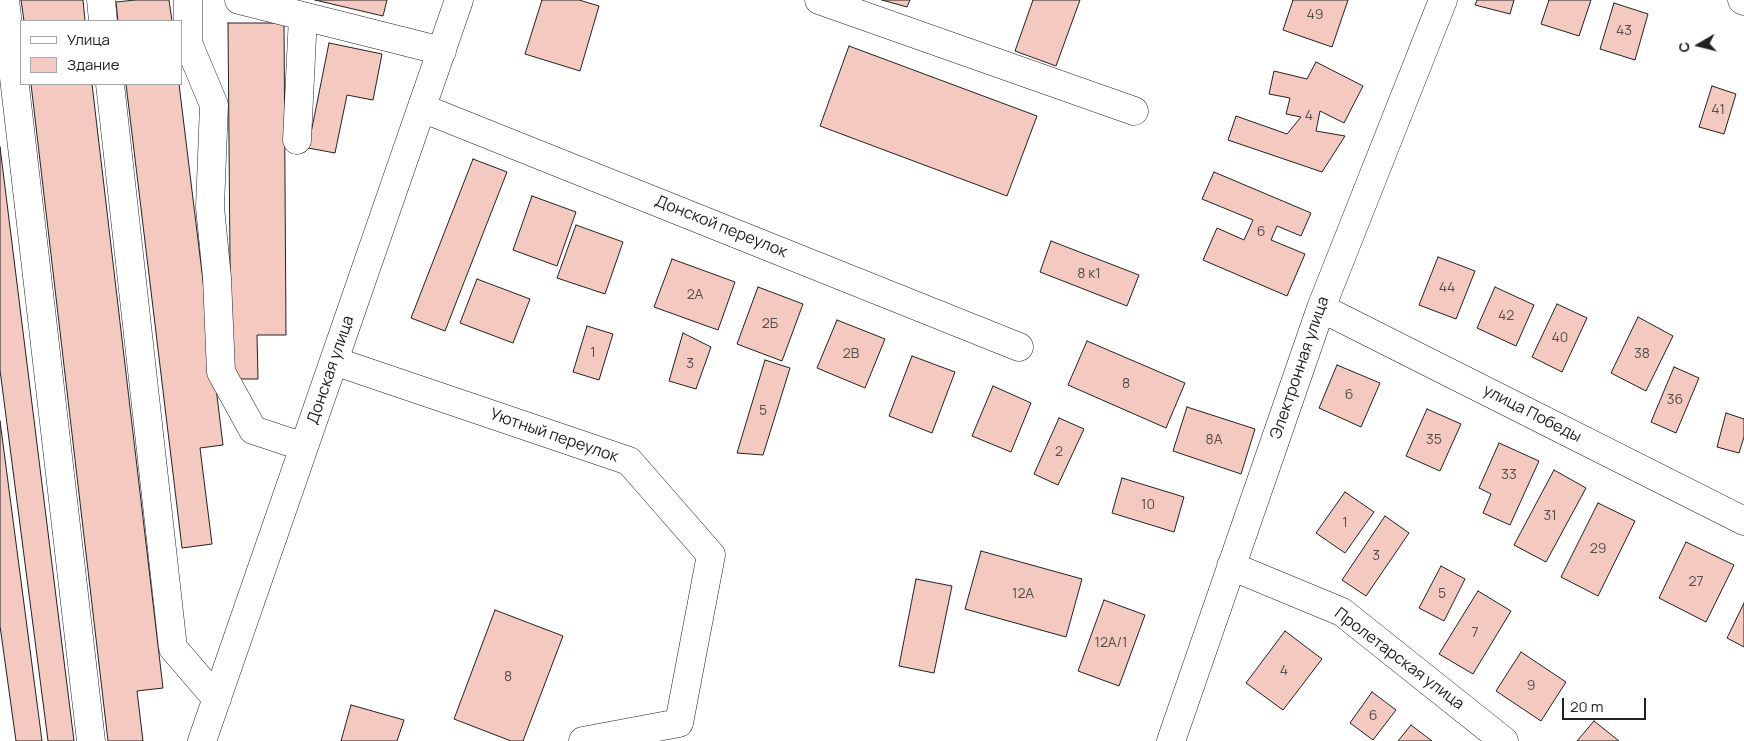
<!DOCTYPE html>
<meta charset="utf-8">
<style>
body{margin:0}
#map{position:relative;width:1744px;height:741px;overflow:hidden;background:#fff;font-family:Manrope,sans-serif}
canvas{display:block}
.legend{position:absolute;left:20px;top:20px;width:162px;height:65px;box-sizing:border-box;background:#fff;border:1px solid #a7a7a7;margin:0;padding:6px 9px;list-style:none;font-size:15px;color:#222}
.legend li{display:flex;align-items:center;gap:10px;height:25px}
.legend b{width:25px;border:1px solid #a7a7a7}
.north{position:absolute;left:1674px;top:20px;width:50px;height:50px;-webkit-text-stroke:4px #fff;paint-order:stroke;rotate:262deg;font-size:14px;font-weight:700;line-height:20px;text-align:center;color:#222}
.north::after{content:'';display:block;margin:auto;width:18px;height:22px;background:#222;clip-path:polygon(50% 0,100% 100%,50% 72%,0 100%)}
.scale{position:absolute;left:1562px;top:698px;width:84px;height:22px;box-sizing:border-box;border:2px solid #222;border-top:0;padding-left:6px;font-size:15px;line-height:18px;white-space:nowrap;color:#222;-webkit-text-stroke:4px #fff;paint-order:stroke}
</style>
<div id="map">
<canvas width="1744" height="741"></canvas>
<ul class="legend">
<li><b style="height:6px;background:#fff"></b>Улица</li>
<li><b style="height:14px;background:#f3c9c0"></b>Здание</li>
</ul>
<div class="north">С</div>
<div class="scale">20 m</div>
</div>
<script>
const ctx = document.querySelector('canvas').getContext('2d');
ctx.lineJoin = 'round';
function paint(path, color) { ctx.fillStyle = color; ctx.fill(path, 'evenodd'); }
const shape = rows => new Path2D(rows.map(r => 'M' + r).join(''));
function strokePath(path, color, width, dash) { ctx.strokeStyle = color; ctx.lineWidth = width; ctx.lineCap = dash ? 'butt' : 'round'; ctx.setLineDash(dash || []); ctx.stroke(path); }
function drawText(font, color, halo, rows, align = 'center') {
  ctx.font = font + ' Manrope,sans-serif'; ctx.lineWidth = 4; ctx.setLineDash([]); ctx.textBaseline = 'middle'; ctx.strokeStyle = halo; ctx.fillStyle = color; for (const [text, x, y, turn = 0] of rows) {
    ctx.save(); ctx.translate(x, y); ctx.rotate((+turn || 0) * Math.PI / 180); ctx.textAlign = isNaN(turn) ? turn : align; if (halo) ctx.strokeText(text, 0, 0); ctx.fillText(text, 0, 0); ctx.restore();
  }
}
const building = shape([
 [21,0,83,0,85,21,24,21,21,0],
 [135,0,169,0,172,21,118,21,116,2,135,0],
 [315,0,387,0,383,16,315,0],
 [542,0,579,0,599,6,580,71,525,54,542,0],
 [882,0,910,0,907,7,882,0],
 [1033,0,1080,0,1056,66,1015,51,1033,0],
 [1293,0,1348,0,1332,47,1283,30,1293,0],
 [1477,0,1514,0,1510,14,1475,5,1477,0],
 [1549,0,1591,0,1579,36,1541,24,1549,0],
 [1614,3,1648,14,1635,60,1600,49,1614,3],
 [228,23,284,23,286,335,257,335,258,379,231,379,228,23],
 [329,43,382,54,373,100,347,95,335,153,308,148,329,43],
 [849,46,1037,116,1007,196,820,126,849,46],
 [1316,62,1363,86,1344,123,1320,111,1316,131,1345,136,1322,172,1228,140,1236,116,1287,134,1301,117,1286,114,1290,98,1269,94,1274,71,1307,79,1316,62],
 [31,84,92,84,163,688,137,691,143,741,108,741,31,84],
 [126,84,179,84,223,445,200,448,212,544,182,548,126,84],
 [1712,86,1736,94,1724,134,1699,127,1712,86],
 [0,147,74,741,48,741,0,370,0,147],
 [473,159,507,172,445,331,411,318,473,159],
 [1214,172,1311,213,1301,236,1277,226,1271,240,1305,254,1287,296,1203,260,1217,228,1244,240,1253,220,1202,199,1214,172],
 [532,196,576,212,557,266,513,250,532,196],
 [576,225,623,242,605,294,557,278,576,225],
 [1051,241,1139,275,1127,306,1040,272,1051,241],
 [1438,257,1475,271,1456,319,1419,305,1438,257],
 [672,259,735,282,718,330,654,307,672,259],
 [477,279,530,299,513,343,460,323,477,279],
 [758,287,803,304,782,361,737,344,758,287],
 [1495,287,1534,305,1516,346,1477,328,1495,287],
 [1557,304,1587,318,1562,372,1532,357,1557,304],
 [1638,317,1673,336,1646,391,1611,373,1638,317],
 [837,320,885,339,865,388,817,368,837,320],
 [587,326,613,334,599,380,573,372,587,326],
 [683,333,711,347,696,389,669,381,683,333],
 [1087,341,1185,383,1166,428,1068,385,1087,341],
 [912,356,955,372,932,433,889,416,912,356],
 [765,360,790,368,763,455,737,453,765,360],
 [1337,365,1380,383,1361,427,1319,408,1337,365],
 [1674,367,1699,378,1676,433,1651,422,1674,367],
 [993,386,1031,403,1011,452,972,436,993,386],
 [1187,407,1255,429,1241,474,1173,451,1187,407],
 [1427,409,1461,424,1440,471,1406,456,1427,409],
 [1726,413,1744,419,1744,437,1739,453,1717,447,1726,413],
 [1059,418,1084,429,1058,485,1034,474,1059,418],
 [0,421,42,741,16,741,0,626,0,421],
 [1499,443,1539,461,1510,525,1483,513,1491,494,1479,488,1499,443],
 [1554,470,1586,488,1546,562,1514,545,1554,470],
 [1122,478,1184,497,1174,532,1112,513,1122,478],
 [1345,492,1374,512,1345,553,1316,533,1345,492],
 [1598,503,1635,521,1598,596,1561,577,1598,503],
 [1385,516,1409,533,1366,596,1342,580,1385,516],
 [1686,542,1734,565,1706,622,1659,598,1686,542],
 [981,551,1082,579,1066,637,965,609,981,551],
 [1441,566,1465,579,1444,621,1419,608,1441,566],
 [916,579,952,586,934,673,899,666,916,579],
 [1478,591,1511,611,1473,674,1439,654,1478,591],
 [1104,600,1145,615,1119,686,1078,671,1104,600],
 [1744,603,1744,647,1727,638,1744,603],
 [495,610,563,636,523,741,511,741,454,719,495,610],
 [1285,631,1322,659,1283,710,1246,683,1285,631],
 [1521,652,1566,682,1541,721,1496,691,1521,652],
 [1372,692,1396,710,1373,740,1350,723,1372,692],
 [351,705,404,720,397,741,341,741,351,705],
 [1594,721,1619,741,1577,741,1594,721],
 [1411,725,1432,741,1398,741,1411,725]
]);
const minor = shape([
 [5,0,91,741],
 [101,0,103,21],
 [188,0,188,43,214,105,210,207,217,278,221,372,253,430,304,447],
 [239,0,442,51],
 [819,0,1134,111],
 [1742,0,1744,1],
 [110,84,173,648,217,699],
 [422,108,1019,347],
 [297,140,303,16],
 [1321,308,1744,521],
 [334,361,629,461,711,555,679,723,583,741],
 [1231,566,1342,612,1504,741],
 [202,741,459,0],
 [1171,741,1321,308,1443,0]
]);
const numberNames = [
 ["49",1315,15],
 ["43",1624,31],
 ["41",1718,110],
 ["4",1309,116],
 ["6",1261,232],
 ["8 к1",1089,274],
 ["44",1447,288],
 ["2А",695,295],
 ["42",1506,316],
 ["2Б",770,324],
 ["40",1560,338],
 ["1",593,353],
 ["2В",851,354],
 ["38",1642,354],
 ["3",690,364],
 ["8",1126,384],
 ["6",1349,395],
 ["36",1675,400],
 ["5",763,411],
 ["8А",1214,440],
 ["35",1434,440],
 ["2",1059,452],
 ["33",1509,475],
 ["10",1148,505],
 ["31",1550,516],
 ["1",1345,523],
 ["29",1598,549],
 ["3",1376,556],
 ["27",1696,582],
 ["12А",1023,594],
 ["5",1442,594],
 ["7",1475,633],
 ["12А/1",1111,643],
 ["4",1284,671],
 ["8",508,677],
 ["9",1531,686],
 ["6",1373,716]
];
const streetNames = [
 ["Донской переулок",721,227,22],
 ["Электронная улица",1300,368,-71],
 ["Донская улица",331,370,-71],
 ["улица Победы",1532,414,27],
 ["Уютный переулок",554,436,19],
 ["Пролетарская улица",1399,659,37]
];
paint(building, '#f3c9c0');
strokePath(building, '#222', 1);
strokePath(minor, '#222', 29);
strokePath(minor, '#fff', 28);
drawText('14px', '#564c4a', null, numberNames);
drawText('16px', '#222', '#fff', streetNames);
</script>
